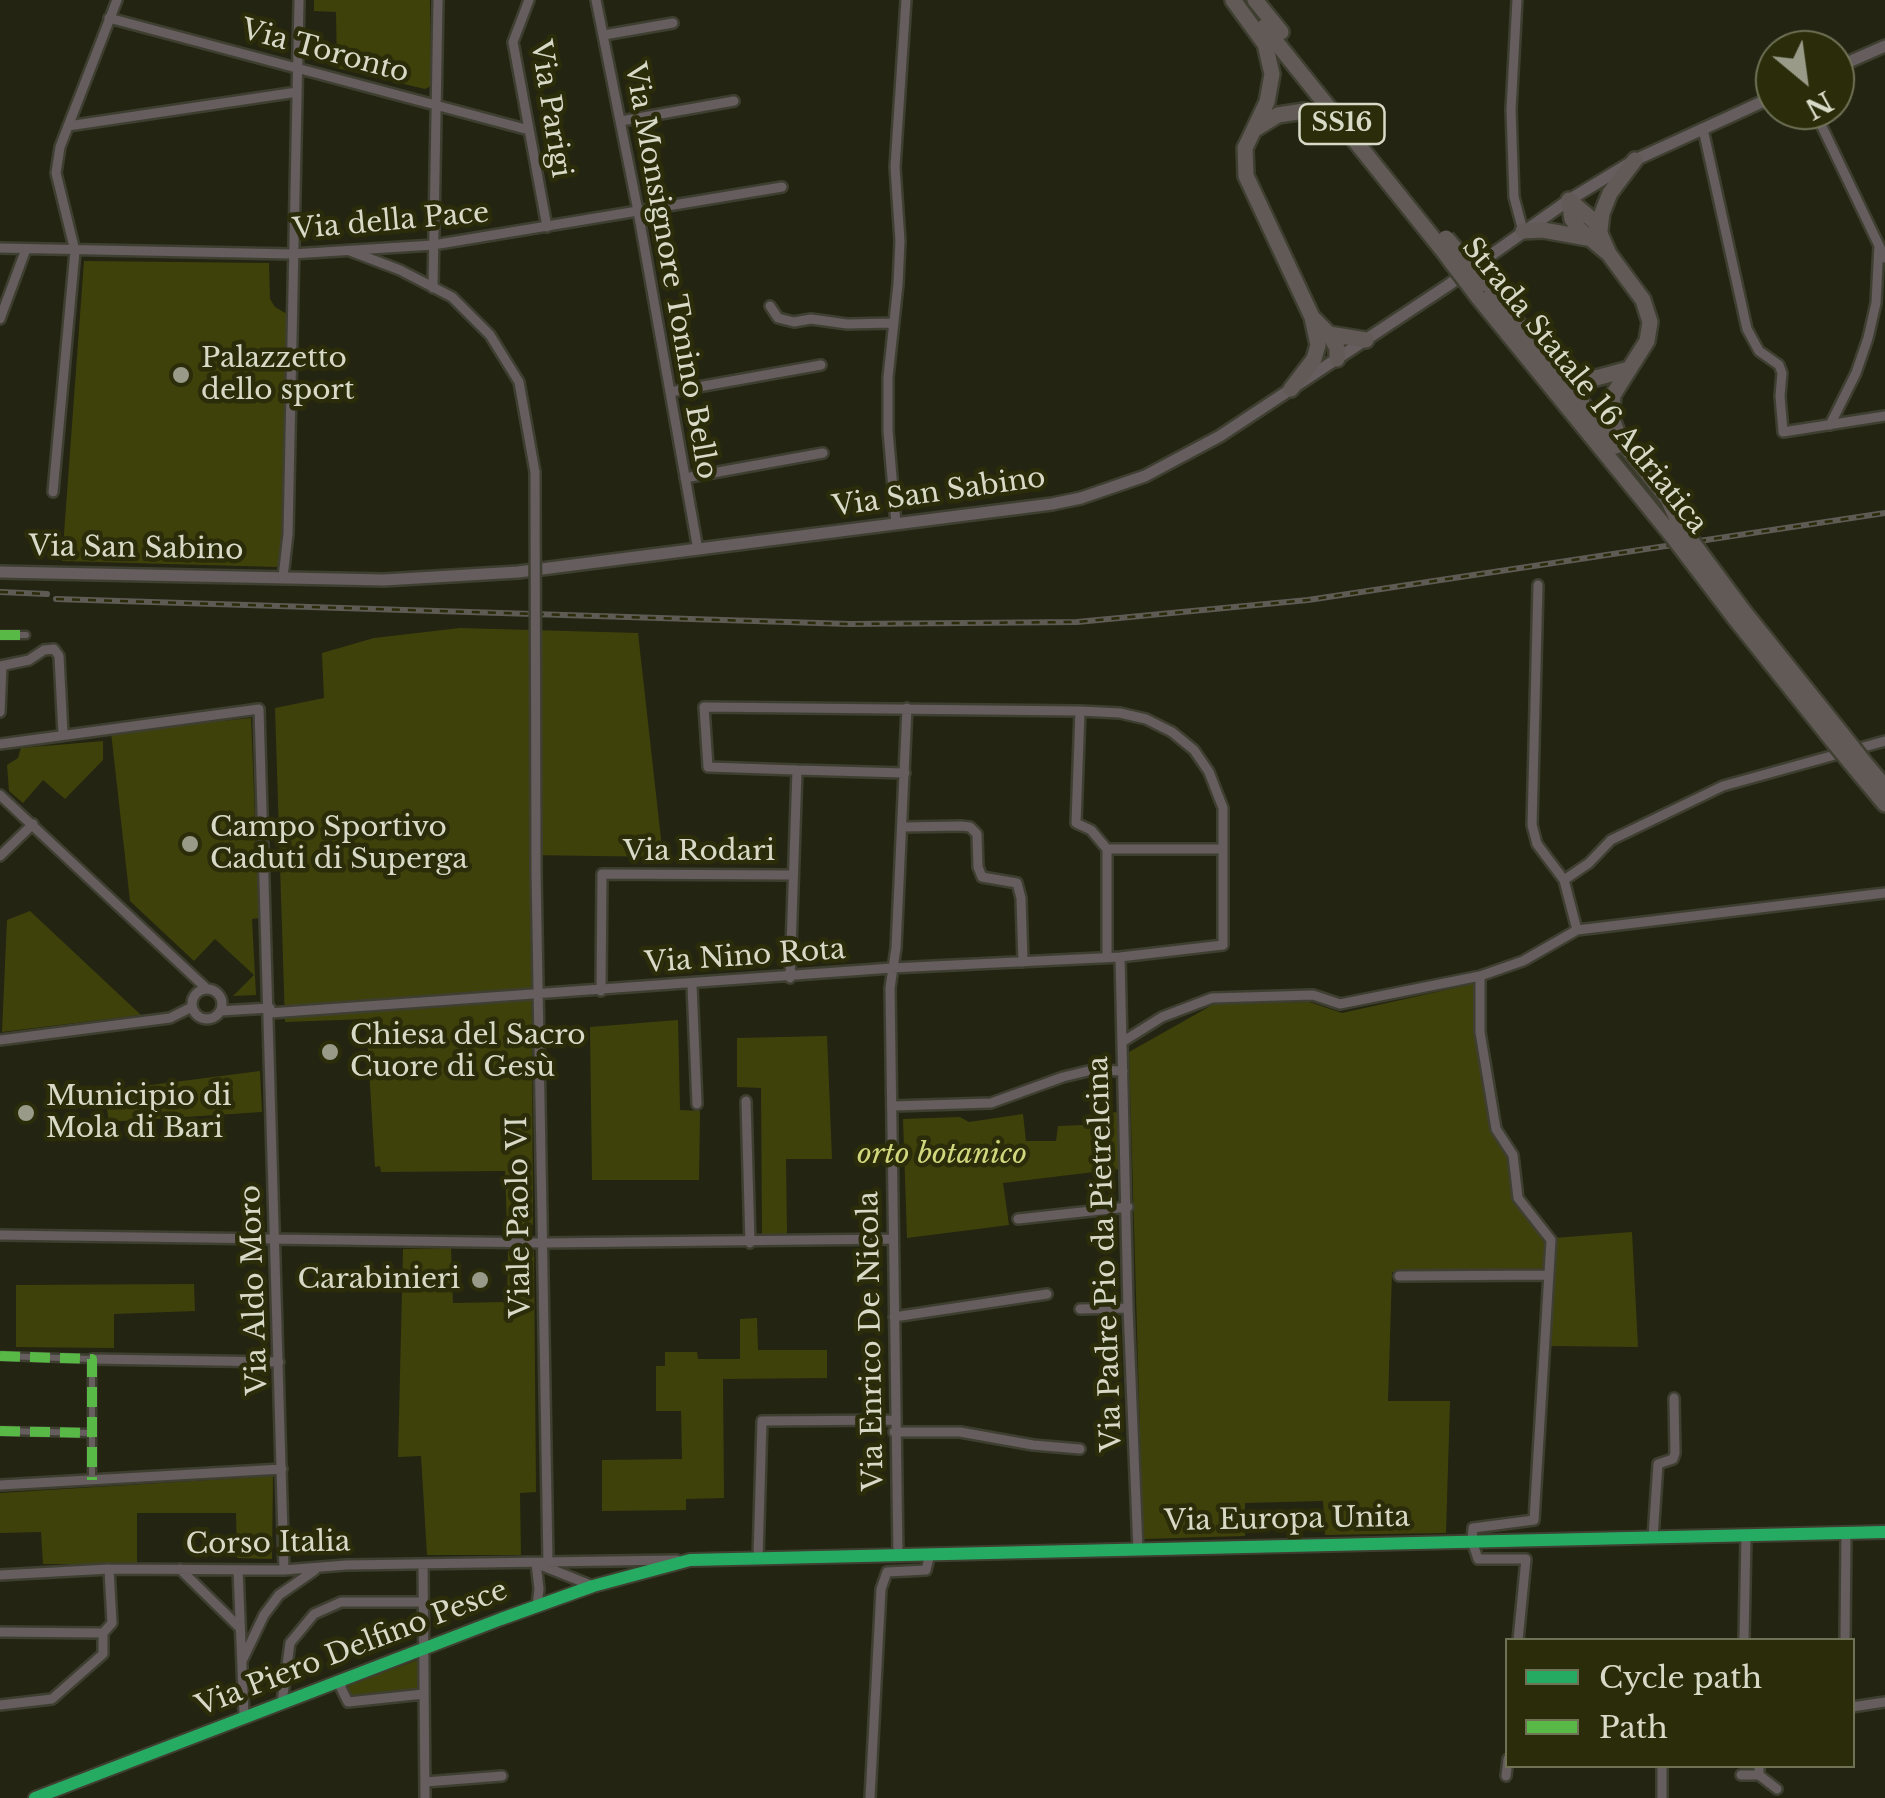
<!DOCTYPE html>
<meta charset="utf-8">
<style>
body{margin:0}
#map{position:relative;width:1885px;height:1798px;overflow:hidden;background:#242412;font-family:"Libre Baskerville",serif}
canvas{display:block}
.legend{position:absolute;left:1505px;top:1638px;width:350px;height:130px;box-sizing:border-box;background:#2b2c0a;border:2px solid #707256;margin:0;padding:12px 18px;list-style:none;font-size:30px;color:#d8dac7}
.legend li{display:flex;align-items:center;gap:20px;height:50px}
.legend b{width:50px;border:2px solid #707256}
.north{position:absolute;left:1755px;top:30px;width:100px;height:100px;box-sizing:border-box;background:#2b2c0a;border:2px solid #707256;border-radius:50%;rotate:151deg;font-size:28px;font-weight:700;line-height:40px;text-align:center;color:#d8dac7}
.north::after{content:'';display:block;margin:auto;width:35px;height:45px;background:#999a88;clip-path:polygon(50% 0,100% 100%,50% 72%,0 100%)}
</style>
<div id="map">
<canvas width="1885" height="1798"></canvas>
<ul class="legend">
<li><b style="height:12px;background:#26ab63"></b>Cycle path</li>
<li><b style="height:12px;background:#58b947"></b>Path</li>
</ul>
<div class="north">N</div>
</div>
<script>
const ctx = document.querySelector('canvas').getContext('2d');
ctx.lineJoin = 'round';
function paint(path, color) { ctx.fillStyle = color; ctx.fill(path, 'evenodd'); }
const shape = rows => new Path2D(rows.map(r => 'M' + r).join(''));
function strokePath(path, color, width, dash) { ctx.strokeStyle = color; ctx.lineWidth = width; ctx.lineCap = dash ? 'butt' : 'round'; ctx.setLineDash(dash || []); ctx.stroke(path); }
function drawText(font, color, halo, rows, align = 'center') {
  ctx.font = font + ' "Libre Baskerville",serif'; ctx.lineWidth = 9; ctx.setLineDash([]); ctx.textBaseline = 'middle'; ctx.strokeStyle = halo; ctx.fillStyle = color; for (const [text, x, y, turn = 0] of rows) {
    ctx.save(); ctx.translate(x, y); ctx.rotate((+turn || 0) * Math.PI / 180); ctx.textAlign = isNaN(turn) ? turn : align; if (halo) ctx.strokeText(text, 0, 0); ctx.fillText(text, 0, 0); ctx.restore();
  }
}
const green = shape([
 [314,0,430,0,431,86,425,89,337,68,336,12,314,11],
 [84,261,269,263,270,299,275,307,287,314,282,548,277,567,62,561],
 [460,628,638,633,663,857,531,855,533,1225,507,1226,505,1171,381,1172,380,1166,375,1167,366,1019,285,1022,275,708,324,698,322,653,374,638],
 [251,718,259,918,252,919,256,995,233,996,254,975,215,939,194,961,130,901,111,732],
 [103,741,103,760,65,799,43,780,23,803,9,791,7,765,18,758,21,748],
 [30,911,141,1015,2,1032,7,920],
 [1477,983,1476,1031,1491,1129,1508,1157,1514,1201,1546,1242,1545,1271,1392,1272,1388,1401,1450,1401,1446,1533,1325,1535,1323,1501,1245,1503,1245,1536,1143,1539,1129,1052,1214,1004,1309,1002,1342,1013],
 [678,1020,680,1110,700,1111,699,1180,592,1180,590,1027],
 [827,1036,832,1159,786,1159,787,1234,762,1234,761,1088,737,1087,737,1038],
 [260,1071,262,1112,109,1122,104,1091],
 [1119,1112,1119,1169,1003,1183,1009,1225,907,1238,903,1119,960,1117,969,1122,1023,1114,1026,1141,1056,1141,1058,1126,1083,1125,1084,1115],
 [1632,1232,1638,1347,1551,1346,1554,1238],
 [451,1248,453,1303,507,1302,508,1251,534,1251,536,1492,520,1493,521,1555,427,1555,421,1456,398,1457,403,1249],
 [194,1284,195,1311,114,1314,114,1348,16,1347,16,1285],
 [757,1318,758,1350,827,1350,827,1378,723,1379,724,1498,686,1499,686,1510,602,1511,602,1460,682,1459,681,1411,656,1411,656,1366,665,1366,665,1352,697,1352,698,1359,740,1359,740,1319],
 [273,1476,272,1559,237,1558,236,1513,137,1513,137,1564,43,1564,41,1532,0,1533,0,1493],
 [418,1660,418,1692,348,1697,345,1686]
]);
const pedestrian = shape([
 [0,635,26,635],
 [0,1356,92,1359,92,1480],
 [0,1431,91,1433]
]);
const minor = shape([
 [529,0,513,42,547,227],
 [596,0,638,211,698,550],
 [1517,0,1511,110,1514,197,1523,231],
 [109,18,529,130],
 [604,35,673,23],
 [1814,110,1885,258],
 [621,121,734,101],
 [68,126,297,92],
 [1703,129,1747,329,1759,351,1779,365,1782,373,1780,396,1783,432,1885,416],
 [0,248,292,254,433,245,782,187],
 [350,251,400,270,452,297,490,335,519,382,535,472],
 [433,288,438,0],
 [770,306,778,318,794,322,811,319,847,324,894,323],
 [0,319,26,249],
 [670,392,821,365],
 [1830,425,1856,373,1868,338,1876,303,1879,245],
 [685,478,823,453],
 [53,492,75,251,56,173,60,147,117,0],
 [896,524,888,431,888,377,898,284,900,241,895,167,906,0],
 [283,577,288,534,299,0],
 [1538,585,1532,825,1537,844,1564,880],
 [0,666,29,660,44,650,54,649,59,656,63,734],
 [1080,711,1076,823,1091,830,1107,849,1107,956],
 [0,712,2,666],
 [0,744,259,709,284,1570],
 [0,795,207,989],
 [903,827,961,826,970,827,977,834,978,867,982,877,1017,883,1021,898,1023,962],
 [1107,849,1223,849],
 [0,856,33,824],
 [536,871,548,1562],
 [1577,930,1564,880,1589,863,1611,840,1723,786,1885,741],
 [1120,957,1128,1308,1138,1549],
 [1480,976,1480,1032,1496,1129,1513,1155,1518,1198,1551,1240,1534,1520,1473,1528,1472,1541,1478,1559,1526,1559,1518,1640],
 [790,978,797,770,905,773],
 [692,985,697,1104],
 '192 1004a15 15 0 1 1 30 0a15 15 0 1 1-30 0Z',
 [601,991,602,874,793,875],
 [220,1011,270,1008],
 [270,1013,892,968,1120,957,1223,945,1223,808,1209,772,1194,750,1172,732,1146,719,1120,713,1080,711,704,707,708,767,797,770],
 [0,1040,170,1018,192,1007],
 [1122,1042,1162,1017,1212,998,1313,995,1340,1004,1480,976,1523,961,1577,930,1885,893],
 [746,1101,750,1243],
 [893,1106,991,1103,1063,1077,1092,1070,1123,1071],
 [1018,1219,1128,1207],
 [0,1235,543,1243,893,1239],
 [1399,1276,1548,1275],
 [1080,1309,1128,1308],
 [894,1317,1047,1294],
 [92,1359,279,1362],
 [894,1432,960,1432,1033,1445,1080,1449],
 [0,1485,282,1469],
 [1653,1537,1658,1464,1673,1459,1675,1453,1674,1398],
 [898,1555,890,988,896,948,907,708],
 [758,1558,762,1421,894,1420],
 [536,1563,539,1589,537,1606],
 [423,1564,425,1798],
 [543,1566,593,1586],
 [180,1569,239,1627],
 [238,1570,244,1716],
 [0,1575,109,1569,284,1570,346,1565,677,1560],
 [0,1632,103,1633,103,1654,52,1699,0,1705],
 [103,1633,112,1623,109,1569],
 [1744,1640,1746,1536],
 [1845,1640,1846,1534],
 [242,1661,264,1615,279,1595,315,1570],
 [342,1680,341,1688,348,1702,424,1694],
 [282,1702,290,1643,314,1614,341,1602,423,1602],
 [1852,1707,1885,1702],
 [1662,1766,1662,1798],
 [1741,1775,1759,1775,1759,1766],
 [1759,1775,1777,1789],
 [1506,1776,1508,1759],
 [425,1782,502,1776],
 [870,1798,881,1589,887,1572,926,1570,930,1554]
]);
const tertiary = shape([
 [1835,68,1885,46],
 [0,572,384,580,518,572,1052,504,1081,498,1145,476,1220,436,1447,286,1569,200,1635,160,1775,96],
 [35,1798,501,1619,593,1586,690,1560,1885,1532]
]);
const trunk = shape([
 [1233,0,1265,44,1272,74,1267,102,1245,148,1246,176,1312,317,1318,345,1314,359,1291,389],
 [1255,0,1281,32],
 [1264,27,1441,248],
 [1255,129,1278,115,1304,111,1326,119,1336,128],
 [1569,200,1595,222,1609,254,1643,300,1650,322,1647,341,1613,395,1611,417,1620,439,1668,499,1681,527],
 [1569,200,1572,219,1579,229,1609,254],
 [1600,230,1602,213,1610,193,1635,160],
 [1523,231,1543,230,1587,238],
 [1486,284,1616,446],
 [1478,297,1670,533],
 [1312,317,1329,334,1337,348,1337,359],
 [1329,334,1366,340],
 [1553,356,1568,370,1581,376,1596,378,1629,369],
 [1744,612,1841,733],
 [1734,617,1833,741],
 [1863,761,1885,787],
 [1855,768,1885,804]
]);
const rail = shape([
 [0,592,47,594],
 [56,599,850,624,1077,622,1308,600,1885,513]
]);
const minorBridge = shape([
 [535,472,536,871]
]);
const trunkBridge = shape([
 [1446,238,1486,284],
 [1441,248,1478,297],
 [1681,527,1744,612],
 [1670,533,1734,617],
 [1841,733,1863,761],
 [1833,741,1855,768]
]);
const quiet = shape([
 [0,635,26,635],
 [0,1356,92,1359,92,1480],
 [0,1431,91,1433]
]);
const cycleway = shape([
 [35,1798,501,1619,593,1586,690,1560,1885,1532]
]);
const markers = [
 [181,375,10,"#999a88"],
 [190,844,10,"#999a88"],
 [330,1052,10,"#999a88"],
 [26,1113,10,"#999a88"],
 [480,1280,10,"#999a88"]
];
const shields = [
 [1342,124,85]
];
const shieldNames = [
 ["SS16",1342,124]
];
const streetNames = [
 ["Via Toronto",325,52,15],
 ["Via Parigi",550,109,81],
 ["Via della Pace",391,222,-5],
 ["Via Monsignore Tonino Bello",670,271,80],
 ["Strada Statale 16 Adriatica",1584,386,51],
 ["Via San Sabino",939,493,-8],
 ["Via San Sabino",136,549,1],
 ["Via Rodari",699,852],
 ["Via Nino Rota",745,957,-4],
 ["Viale Paolo VI",520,1217,-91],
 ["Via Padre Pio da Pietrelcina",1106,1254,-92],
 ["Via Aldo Moro",255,1290,-92],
 ["Via Enrico De Nicola",872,1341,-91],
 ["Via Europa Unita",1287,1520,-1],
 ["Corso Italia",268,1544,-1],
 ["Via Piero Delfino Pesce",352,1649,-21]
];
const poiNames = [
 ["Palazzetto",201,359],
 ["dello sport",201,391],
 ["Campo Sportivo",210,828],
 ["Caduti di Superga",210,860],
 ["Chiesa del Sacro",350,1036],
 ["Cuore di Gesù",350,1068],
 ["Municipio di",46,1097],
 ["Mola di Bari",46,1129],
 ["Carabinieri",460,1280,"right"]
];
const parkNames = [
 ["orto botanico",942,1155]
];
paint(green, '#3f410b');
strokePath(pedestrian, '#3f3f31', 11);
strokePath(minor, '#3f3f31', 14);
strokePath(tertiary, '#3f3f31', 16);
strokePath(trunk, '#3f3f31', 20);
strokePath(pedestrian, '#655d5e', 6);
strokePath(minor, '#655d5e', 9);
strokePath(tertiary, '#655d5e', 11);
strokePath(trunk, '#625a56', 15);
strokePath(rail, '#5e5a54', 6);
strokePath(rail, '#2b2c0a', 2.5, [8]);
strokePath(minorBridge, '#3f3f31', 14, []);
strokePath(trunkBridge, '#3f3f31', 20, []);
strokePath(minorBridge, '#655d5e', 9);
strokePath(trunkBridge, '#625a56', 15);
strokePath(quiet, '#58b947', 10, [20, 10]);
strokePath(cycleway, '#26ab63', 12);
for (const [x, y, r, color] of markers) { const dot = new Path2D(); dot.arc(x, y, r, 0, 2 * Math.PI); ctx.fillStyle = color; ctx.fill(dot); strokePath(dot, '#2b2c0a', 4); }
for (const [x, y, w] of shields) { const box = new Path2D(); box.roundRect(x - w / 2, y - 20, w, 40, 8); ctx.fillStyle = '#2b2c0a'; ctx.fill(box); strokePath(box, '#d8dac7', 2.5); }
drawText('bold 25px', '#d8dac7', null, shieldNames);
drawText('28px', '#d8dac7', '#2b2c0a', streetNames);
drawText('28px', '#d8dac7', '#2b2c0a', poiNames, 'left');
drawText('italic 28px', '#d1d77d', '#2b2c0a', parkNames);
</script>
